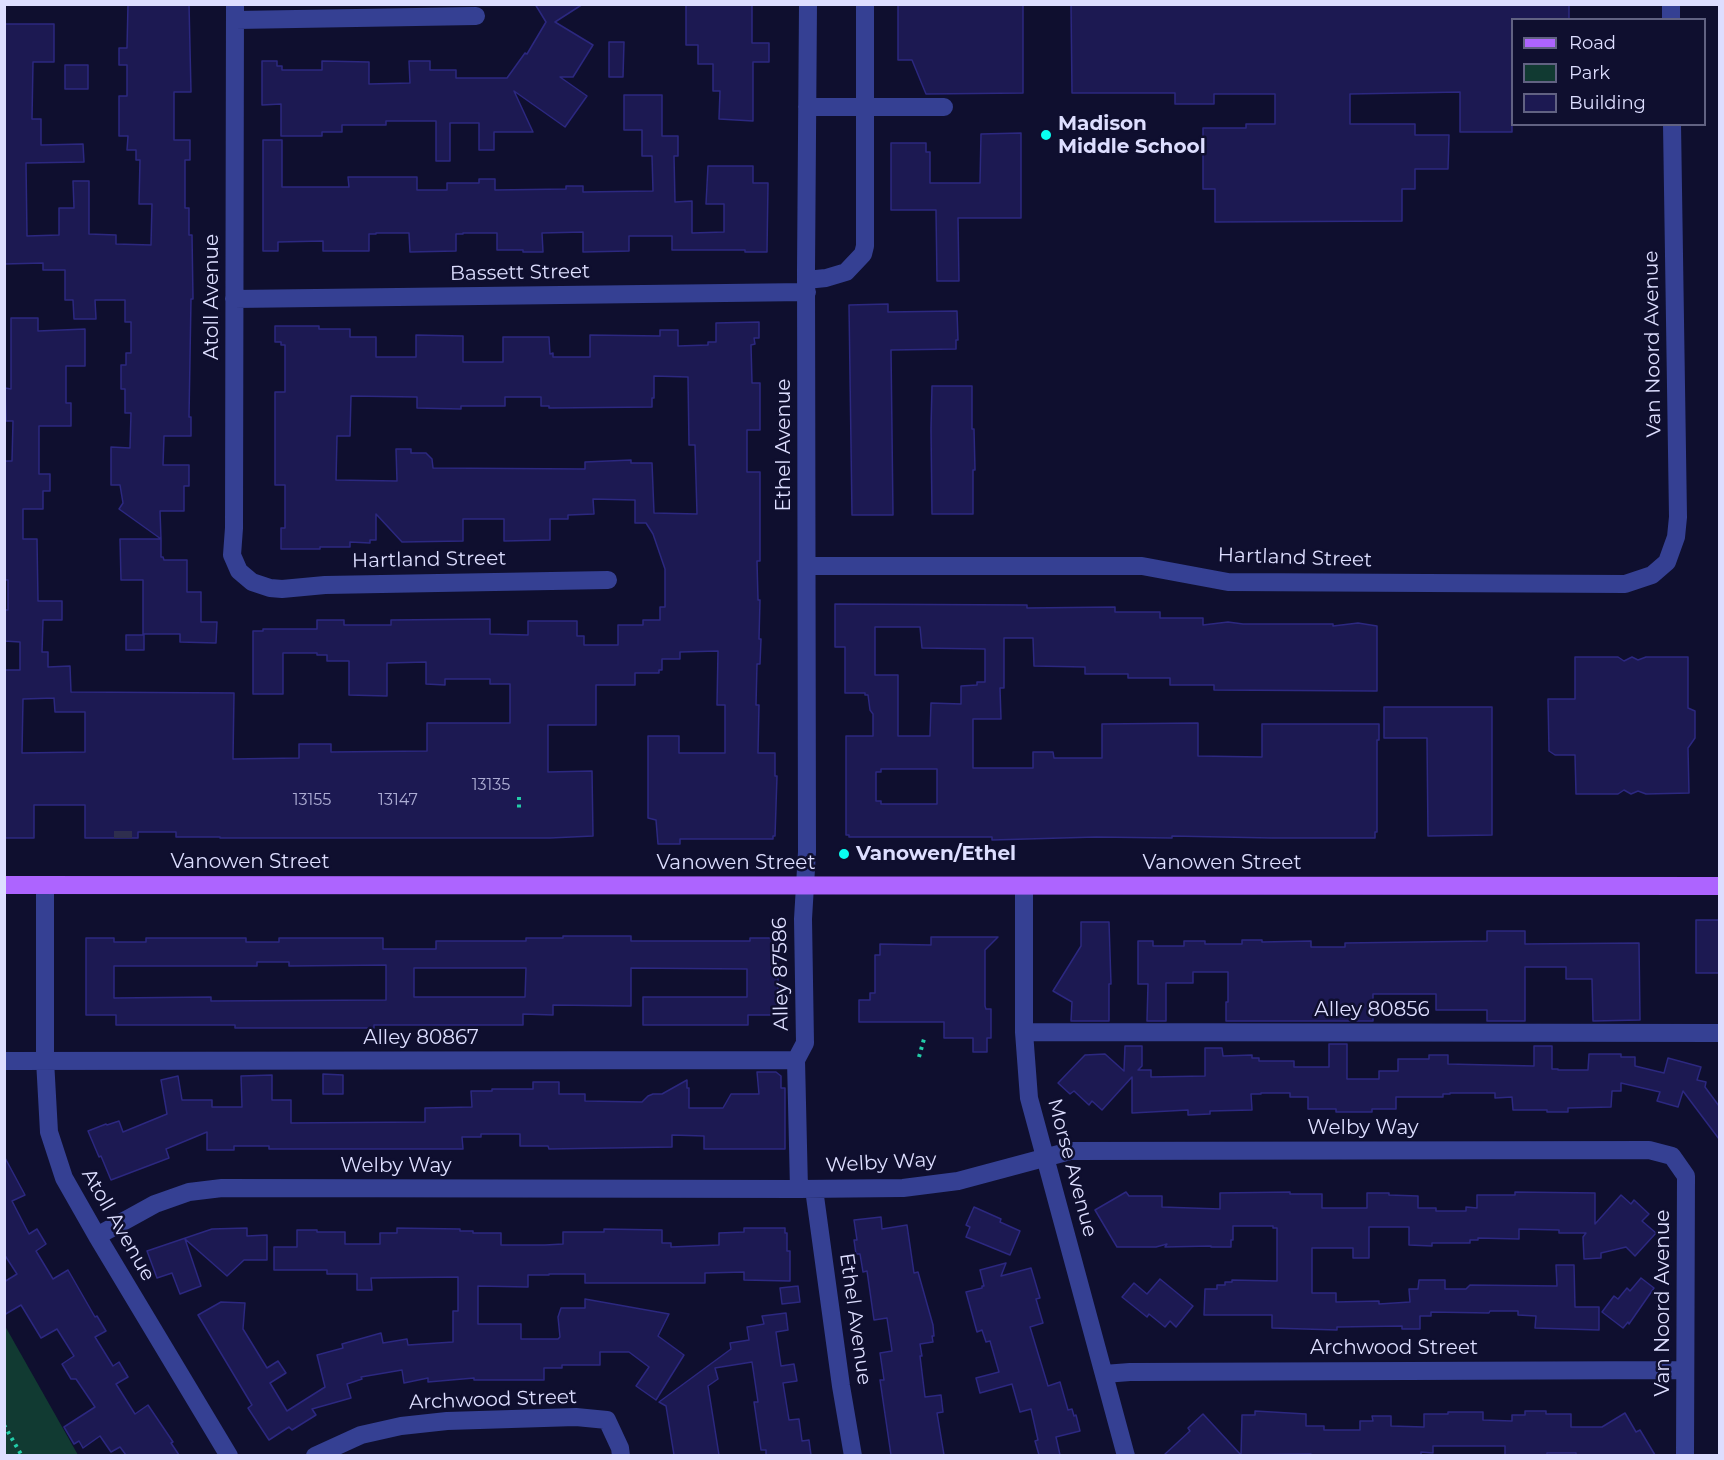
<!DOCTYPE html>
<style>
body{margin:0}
#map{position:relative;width:1724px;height:1460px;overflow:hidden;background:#0f0f2f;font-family:Montserrat,sans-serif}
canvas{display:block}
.frame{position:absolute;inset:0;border:6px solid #dddeff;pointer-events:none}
.legend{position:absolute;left:1511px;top:18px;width:195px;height:108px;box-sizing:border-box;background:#0f0f2f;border:2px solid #616282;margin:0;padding:8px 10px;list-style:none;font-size:18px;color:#dddeff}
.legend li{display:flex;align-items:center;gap:12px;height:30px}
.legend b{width:30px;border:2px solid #616282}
</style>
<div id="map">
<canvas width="1724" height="1460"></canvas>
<div class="frame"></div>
<ul class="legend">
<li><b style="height:8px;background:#ad64ff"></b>Road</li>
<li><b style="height:16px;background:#113a32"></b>Park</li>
<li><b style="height:16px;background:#1c1952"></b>Building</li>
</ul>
</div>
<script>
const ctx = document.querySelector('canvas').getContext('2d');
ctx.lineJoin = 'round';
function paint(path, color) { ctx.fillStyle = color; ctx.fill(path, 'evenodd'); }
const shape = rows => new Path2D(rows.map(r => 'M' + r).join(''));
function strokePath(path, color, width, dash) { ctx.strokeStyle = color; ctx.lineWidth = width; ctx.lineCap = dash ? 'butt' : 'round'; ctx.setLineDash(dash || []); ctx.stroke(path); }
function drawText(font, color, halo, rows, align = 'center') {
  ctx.font = font + ' Montserrat,sans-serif'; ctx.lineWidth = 5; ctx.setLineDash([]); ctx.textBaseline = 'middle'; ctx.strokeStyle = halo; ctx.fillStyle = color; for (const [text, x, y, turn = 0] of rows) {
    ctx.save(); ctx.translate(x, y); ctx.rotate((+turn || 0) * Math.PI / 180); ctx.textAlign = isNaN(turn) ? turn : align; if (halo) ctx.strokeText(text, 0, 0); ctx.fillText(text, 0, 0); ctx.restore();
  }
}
const green = shape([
 [4,1326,5,1326,78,1455,5,1455]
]);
const building = shape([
 [128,4,189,4,191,92,174,92,174,140,190,140,190,160,185,160,185,208,189,208,189,235,192,235,193,299,191,299,189,417,191,417,191,436,164,436,163,465,189,465,189,486,184,486,184,511,160,511,161,539,119,509,123,503,120,485,111,485,111,447,130,448,131,413,125,413,125,389,121,389,121,365,126,365,126,353,131,353,131,322,125,322,125,300,95,300,96,319,74,319,73,300,65,300,65,270,43,270,43,263,4,264,4,24,54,24,54,62,33,62,32,119,41,119,41,145,83,144,84,162,26,163,27,236,59,235,59,208,74,208,73,181,89,181,89,234,116,235,116,244,151,245,152,204,139,204,140,160,136,160,136,150,127,150,128,136,119,136,119,96,127,96,127,65,119,65,119,48,127,48,128,4],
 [535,4,583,4,555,22,593,45,573,77,560,77,587,96,565,127,514,91,533,132,494,132,494,150,479,150,479,123,450,123,450,161,436,161,436,121,386,121,386,125,342,125,342,132,322,132,322,136,281,136,281,104,262,105,262,61,277,61,277,66,282,66,282,70,322,70,322,61,369,62,369,84,410,83,409,61,430,61,430,70,456,70,456,78,507,78,525,53,527,54,546,22,535,4],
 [686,4,752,4,752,43,769,43,769,62,753,62,753,121,719,119,720,91,713,91,713,64,698,64,698,45,686,45,686,4],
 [898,4,1023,4,1023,93,926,94,912,60,898,60,898,4],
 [1071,4,1569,4,1569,20,1512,20,1512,132,1460,132,1460,92,1350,94,1350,124,1415,124,1415,135,1449,135,1448,169,1415,169,1415,189,1402,189,1402,221,1215,222,1215,189,1203,189,1203,128,1246,128,1246,124,1275,124,1275,94,1214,94,1214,104,1175,104,1175,93,1072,93,1071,4],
 [609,42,624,42,623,77,609,77,609,42],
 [65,65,88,65,88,89,65,89,65,65],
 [624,95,662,95,662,136,678,136,678,156,674,156,675,202,692,201,692,233,724,232,724,204,706,204,708,166,753,166,753,183,768,183,767,252,745,252,745,250,672,250,672,236,629,236,629,251,583,252,583,232,542,233,543,252,523,252,523,250,497,250,497,233,463,233,463,234,456,234,456,251,410,252,409,233,376,233,376,234,369,234,369,251,323,251,323,241,278,242,278,251,263,251,263,140,282,140,282,187,349,187,348,177,417,177,417,190,447,190,447,183,479,183,479,179,495,179,495,190,566,189,566,186,583,186,583,192,653,191,652,156,642,156,642,130,624,130,624,95],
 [1021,133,1021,218,958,218,959,281,937,281,936,210,891,210,891,143,926,143,926,152,930,152,930,183,980,183,981,134,1021,133],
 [888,304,888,312,957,311,958,340,956,340,956,349,891,350,893,515,852,515,849,305,888,304],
 [11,318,38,318,38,331,85,329,85,366,66,366,66,403,71,403,71,426,39,426,39,474,50,474,50,491,43,491,43,509,23,509,23,539,37,539,38,601,62,601,62,620,43,620,42,652,48,652,48,667,70,666,71,692,234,693,233,759,299,758,299,744,331,744,331,752,427,751,427,723,510,723,510,684,490,684,490,679,445,679,445,685,426,684,426,662,387,663,387,696,349,695,349,661,327,661,327,655,317,655,317,653,283,653,283,694,253,694,253,631,263,631,263,629,317,629,317,620,344,620,344,625,391,625,391,620,490,619,490,634,528,635,528,621,577,621,577,636,584,636,584,645,618,645,618,625,643,625,643,620,660,620,660,607,665,607,665,569,653,534,646,523,635,523,635,500,593,499,594,514,568,515,568,519,550,519,550,540,504,541,504,519,463,519,463,541,402,542,376,514,376,540,370,540,370,543,350,542,350,547,320,547,320,549,281,549,281,528,285,528,285,485,275,485,275,392,285,392,285,345,281,345,281,342,275,342,275,326,319,326,319,329,350,329,350,337,376,337,376,357,416,357,416,335,463,336,463,362,503,362,503,337,549,337,550,354,553,353,553,357,590,357,590,335,660,336,660,330,678,330,678,346,708,345,708,342,716,342,716,323,759,322,759,338,754,338,755,344,751,345,752,383,760,383,760,430,747,430,747,472,760,472,760,561,757,561,758,600,760,600,759,639,761,639,760,664,757,664,756,705,759,705,758,753,775,753,775,776,777,776,775,836,773,836,773,839,680,839,680,844,658,844,656,820,648,818,648,736,679,736,679,753,725,753,725,705,717,705,718,651,680,652,680,659,662,659,662,670,659,670,659,673,635,673,635,685,596,685,596,725,548,725,548,772,592,771,593,836,550,838,220,838,220,837,176,837,176,832,138,832,138,838,85,838,85,805,34,805,34,838,4,838,4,670,20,670,20,642,4,641,4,610,8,610,8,580,4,580,4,461,12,461,13,421,6,421,5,388,11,389,11,318],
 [654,376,688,377,689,445,695,445,697,514,654,513,652,463,631,463,631,460,585,462,585,469,433,468,432,459,426,453,411,453,411,449,396,449,397,481,336,480,337,436,350,436,351,396,417,397,417,408,461,409,461,406,505,406,505,397,541,397,541,406,549,406,549,408,551,408,652,407,652,398,654,398,654,376],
 [54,698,55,712,85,712,85,752,22,753,23,699,54,698],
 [932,386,972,386,972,429,974,429,975,470,973,470,973,514,932,514,931,429,932,386],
 [120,539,161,539,161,557,163,557,164,560,187,560,187,592,201,592,201,622,217,622,216,643,180,642,180,634,143,634,143,580,121,580,120,539],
 [835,604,1027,605,1027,608,1115,607,1115,612,1160,612,1160,618,1203,618,1203,625,1228,622,1243,624,1333,624,1333,626,1358,623,1377,626,1377,691,1214,690,1214,685,1170,685,1170,678,1128,678,1128,674,1085,674,1085,667,1034,666,1033,638,1004,638,1004,688,1000,688,1001,719,973,719,973,768,1033,768,1033,752,1053,752,1054,758,1102,758,1102,724,1198,723,1198,756,1262,757,1262,724,1379,724,1379,740,1377,740,1377,832,1375,832,1375,838,1272,838,1172,836,1172,838,1096,837,992,840,992,837,849,837,849,835,846,835,846,736,873,736,873,714,870,710,868,695,865,695,865,693,845,693,845,647,835,647,835,604],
 [875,627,920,627,922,648,985,649,985,682,977,682,977,685,961,686,961,704,931,703,930,736,898,736,898,675,875,675,875,627],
 [881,769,937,769,937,804,881,804,881,801,876,801,876,772,881,772,881,769],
 [126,635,144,635,144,650,126,650,126,635],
 [1575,657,1618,657,1624,661,1632,657,1638,660,1646,657,1688,657,1688,708,1695,711,1695,738,1688,748,1689,793,1646,794,1638,791,1631,794,1624,790,1618,794,1576,794,1575,755,1555,755,1549,751,1548,699,1575,699,1575,657],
 [1384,707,1492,707,1492,835,1428,836,1427,738,1384,738,1384,707],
 [1696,920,1719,920,1719,973,1696,973,1696,920],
 [1081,922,1109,922,1111,984,1109,984,1109,1021,1071,1021,1072,1002,1053,991,1081,946,1081,922],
 [1487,931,1525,931,1525,944,1639,943,1640,1020,1593,1021,1592,979,1566,979,1566,967,1525,967,1525,1021,1487,1021,1487,1010,1436,1010,1436,994,1373,994,1373,1021,1226,1021,1226,1002,1228,1002,1228,972,1193,972,1193,983,1166,983,1166,1021,1147,1021,1148,984,1138,984,1138,941,1153,941,1153,946,1184,946,1184,941,1205,941,1205,944,1242,944,1242,940,1262,940,1262,942,1311,941,1311,947,1345,947,1345,943,1487,941,1487,931],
 [563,936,631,936,631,941,750,941,750,938,778,938,778,1015,748,1015,748,1025,643,1025,643,997,747,997,747,969,631,968,631,1006,553,1005,553,1015,523,1014,523,1025,374,1025,374,1028,235,1028,235,1025,116,1025,116,1015,86,1015,86,938,114,938,114,942,146,942,146,938,246,938,246,942,279,942,279,938,383,938,383,949,436,949,436,941,526,941,526,938,563,938,563,936],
 [257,962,289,962,289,966,386,965,386,1000,211,1001,211,997,114,998,114,966,257,966,257,962],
 [414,968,526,968,525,997,414,997,414,968],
 [931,937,998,937,985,950,985,1006,986,1009,991,1009,991,1038,987,1038,987,1052,973,1052,973,1038,944,1038,944,1022,859,1022,859,1000,870,1000,870,993,875,993,875,955,880,955,880,944,931,945,931,937],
 [1329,1044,1347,1044,1347,1079,1379,1079,1379,1071,1398,1071,1398,1059,1429,1059,1429,1055,1448,1055,1448,1064,1534,1066,1534,1046,1552,1046,1552,1069,1558,1069,1558,1070,1588,1070,1589,1054,1621,1054,1621,1057,1635,1057,1635,1066,1664,1073,1668,1058,1701,1067,1697,1080,1706,1082,1705,1087,1719,1106,1719,1139,1683,1091,1678,1107,1657,1101,1660,1092,1621,1083,1621,1091,1612,1091,1611,1107,1568,1108,1568,1112,1547,1112,1547,1110,1513,1110,1512,1097,1495,1098,1495,1093,1450,1093,1450,1094,1443,1094,1443,1097,1396,1097,1396,1109,1372,1109,1372,1112,1336,1112,1336,1109,1308,1109,1308,1097,1290,1097,1290,1093,1261,1093,1261,1094,1251,1094,1252,1110,1210,1111,1210,1114,1188,1115,1188,1110,1132,1113,1132,1077,1102,1110,1092,1101,1089,1105,1074,1091,1070,1094,1058,1083,1085,1055,1105,1054,1124,1071,1125,1046,1142,1046,1142,1066,1138,1070,1151,1070,1151,1077,1205,1076,1205,1048,1222,1048,1223,1056,1252,1055,1252,1058,1259,1058,1259,1061,1294,1061,1294,1067,1329,1067,1329,1044],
 [757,1072,776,1072,781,1076,781,1088,785,1088,785,1149,704,1149,704,1136,672,1135,672,1147,549,1149,548,1146,520,1146,520,1134,481,1134,481,1137,462,1137,463,1149,269,1149,269,1146,234,1146,234,1150,207,1150,207,1132,166,1149,169,1158,111,1180,101,1156,99,1157,88,1131,106,1124,107,1125,119,1121,123,1132,167,1114,161,1080,178,1076,182,1100,212,1100,212,1107,242,1107,241,1076,272,1075,272,1100,291,1100,291,1123,425,1122,425,1108,472,1107,471,1091,492,1091,492,1089,533,1089,533,1082,559,1082,559,1094,585,1094,585,1101,642,1102,648,1096,653,1094,662,1094,687,1080,687,1088,689,1088,689,1108,723,1108,731,1094,759,1094,757,1072],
 [323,1074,343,1075,343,1094,323,1094,323,1074],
 [4,1156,25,1195,12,1201,29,1234,37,1229,46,1244,36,1251,53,1279,68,1270,95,1317,97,1316,106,1331,95,1337,113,1366,119,1362,128,1377,116,1384,135,1414,148,1405,173,1442,171,1443,179,1455,126,1455,120,1447,111,1452,100,1436,83,1448,79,1441,74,1444,64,1427,95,1407,76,1379,71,1379,62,1364,74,1356,57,1329,41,1338,21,1305,4,1315,4,1282,17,1274,4,1254,4,1156],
 [1126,1192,1129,1196,1162,1196,1162,1207,1220,1209,1220,1193,1290,1192,1290,1194,1322,1194,1322,1208,1367,1208,1367,1193,1389,1193,1389,1195,1418,1196,1418,1208,1436,1208,1436,1211,1466,1211,1466,1207,1477,1208,1477,1195,1515,1195,1515,1192,1595,1193,1595,1224,1621,1195,1631,1204,1634,1200,1649,1214,1642,1221,1656,1233,1635,1256,1626,1247,1601,1253,1601,1258,1584,1259,1583,1237,1586,1233,1559,1233,1559,1230,1519,1229,1519,1239,1478,1238,1478,1240,1470,1240,1470,1243,1432,1243,1432,1246,1409,1245,1409,1227,1369,1227,1369,1258,1353,1258,1353,1248,1312,1248,1312,1293,1336,1293,1336,1302,1379,1301,1379,1304,1410,1302,1409,1289,1418,1289,1419,1280,1445,1280,1445,1289,1466,1289,1470,1285,1557,1286,1556,1265,1574,1265,1575,1307,1599,1307,1599,1330,1535,1328,1536,1316,1518,1315,1518,1311,1490,1311,1489,1313,1431,1312,1431,1316,1420,1316,1420,1329,1402,1329,1402,1326,1337,1327,1337,1330,1272,1328,1272,1315,1204,1315,1205,1289,1217,1289,1217,1285,1225,1285,1225,1282,1232,1282,1232,1280,1277,1281,1277,1228,1273,1228,1273,1226,1233,1226,1233,1240,1231,1240,1231,1247,1211,1247,1211,1246,1165,1247,1167,1244,1156,1247,1117,1247,1095,1210,1126,1192],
 [974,1207,1001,1219,1000,1222,1020,1231,1010,1255,966,1237,970,1227,966,1225,974,1207],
 [881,1217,882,1229,907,1225,914,1273,918,1272,933,1325,934,1336,932,1336,933,1342,920,1344,922,1356,920,1356,925,1397,941,1395,943,1412,937,1413,944,1455,891,1455,880,1380,884,1380,880,1353,892,1351,887,1318,874,1320,867,1271,863,1272,860,1254,856,1254,854,1240,857,1240,854,1220,881,1217],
 [247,1228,247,1236,267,1235,267,1260,244,1260,227,1276,185,1239,201,1286,180,1294,172,1273,157,1278,147,1251,212,1229,247,1228],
 [397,1228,460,1229,460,1231,473,1231,473,1233,501,1233,501,1245,545,1245,563,1244,563,1232,604,1232,604,1229,662,1230,662,1243,671,1243,671,1247,719,1245,719,1233,744,1232,744,1228,785,1228,785,1233,787,1233,787,1251,790,1251,790,1281,744,1280,744,1272,705,1273,705,1283,585,1283,585,1274,549,1274,549,1275,528,1275,528,1287,478,1286,478,1324,521,1324,521,1339,558,1339,560,1337,558,1317,561,1308,585,1308,585,1299,669,1314,658,1336,684,1355,656,1400,636,1386,649,1367,629,1352,600,1352,600,1365,562,1365,562,1368,544,1368,544,1380,474,1380,474,1378,428,1382,428,1378,404,1383,402,1370,361,1377,362,1379,347,1384,351,1398,312,1409,316,1415,292,1430,289,1427,269,1440,248,1408,252,1405,198,1315,221,1302,245,1303,243,1329,267,1368,278,1361,286,1373,270,1383,287,1411,325,1387,317,1355,343,1348,342,1344,381,1333,383,1343,407,1339,408,1345,453,1342,453,1311,458,1311,458,1277,371,1278,372,1290,357,1290,357,1274,327,1274,327,1270,274,1270,274,1247,297,1247,297,1230,317,1230,317,1232,345,1232,345,1244,380,1244,380,1233,397,1233,397,1228],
 [1006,1263,1001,1276,1031,1268,1040,1298,1036,1299,1043,1323,1030,1327,1048,1386,1060,1382,1068,1410,1072,1409,1074,1416,1076,1415,1080,1431,1056,1437,1060,1455,1039,1455,1035,1441,1038,1440,1031,1409,1020,1412,1012,1384,980,1393,976,1378,999,1372,990,1341,986,1342,982,1330,977,1332,966,1292,982,1288,982,1286,984,1286,980,1270,1006,1263],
 [1641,1278,1654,1288,1629,1324,1628,1322,1623,1328,1602,1312,1614,1296,1618,1299,1627,1288,1630,1291,1641,1278],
 [1160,1279,1193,1306,1176,1327,1170,1321,1165,1327,1149,1314,1147,1317,1122,1297,1134,1283,1147,1294,1160,1279],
 [798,1286,800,1302,782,1304,780,1288,798,1286],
 [786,1313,788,1330,776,1332,781,1366,794,1364,797,1381,783,1383,789,1420,799,1419,802,1441,809,1440,811,1455,766,1455,766,1450,761,1450,754,1402,758,1402,752,1362,715,1368,718,1379,708,1386,719,1455,674,1455,666,1406,659,1402,731,1349,730,1343,749,1340,747,1327,764,1324,762,1316,786,1313],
 [1255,1411,1306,1414,1306,1426,1324,1426,1324,1430,1360,1430,1360,1421,1373,1421,1372,1416,1391,1416,1391,1426,1424,1427,1424,1414,1448,1414,1448,1412,1483,1412,1483,1420,1512,1421,1512,1415,1525,1415,1525,1411,1546,1411,1546,1414,1571,1414,1571,1427,1602,1427,1625,1413,1636,1432,1640,1430,1655,1455,1576,1455,1576,1453,1547,1453,1547,1455,1505,1455,1505,1446,1433,1446,1433,1453,1421,1452,1421,1455,1311,1455,1311,1454,1241,1455,1242,1415,1255,1415,1255,1411],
 [1203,1414,1241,1455,1164,1455,1190,1431,1188,1428,1203,1414]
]);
const minorTunnel = shape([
 [123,838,123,831]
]);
const path = shape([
 [519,797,519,812],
 [919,1057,924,1039],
 [4,1425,22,1456]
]);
const minor = shape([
 [235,4,234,528,232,555,239,571,252,582,270,588,282,589,325,585,608,580],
 [1671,4,1671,20],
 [236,20,476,16],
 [807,107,944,107],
 [806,280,826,278,846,272,863,254,865,246,865,4],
 [234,299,807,292],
 [807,566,1142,566,1228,582,1625,584,1652,575,1667,562,1676,537,1678,517,1672,124],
 [45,885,45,1060,49,1132,64,1178,97,1236,229,1456],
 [1024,886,1024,1032,1029,1098,1126,1456],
 [1024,1032,1720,1033],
 [4,1061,796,1060],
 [799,1189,796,1060,805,1043,803,919,807,852,806,270,808,4],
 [814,1189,841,1386,853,1456],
 [97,1236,155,1204,189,1192,222,1188,799,1189,903,1188,958,1181,1070,1151,1649,1150,1672,1156,1686,1176,1685,1456],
 [1104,1374,1130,1372,1685,1370],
 [315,1456,361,1435,401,1426,447,1421,576,1417,607,1420,620,1448,621,1456]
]);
const major = shape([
 [4,885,1720,886]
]);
const markers = [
 [1046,135,6,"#09fff2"],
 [844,854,6,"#09fff2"]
];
const numberNames = [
 ["13135",491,785],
 ["13155",312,800],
 ["13147",398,800]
];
const poiNames = [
 ["Madison",1058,124],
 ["Middle School",1058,147],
 ["Vanowen/Ethel",856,854]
];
const streetNames = [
 ["Bassett Street",520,273,-1],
 ["Atoll Avenue",212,297,-90],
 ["Van Noord Avenue",1653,344,-91],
 ["Ethel Avenue",784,445,-90],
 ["Hartland Street",1295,558,2],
 ["Hartland Street",429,560,-1],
 ["Vanowen Street",250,862],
 ["Vanowen Street",736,863],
 ["Vanowen Street",1222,863],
 ["Alley 87586",781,974,-91],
 ["Alley 80856",1372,1010],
 ["Alley 80867",421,1038],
 ["Welby Way",1363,1128],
 ["Welby Way",881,1163,-3],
 ["Welby Way",396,1166],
 ["Morse Avenue",1072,1168,75],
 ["Atoll Avenue",118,1225,60],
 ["Van Noord Avenue",1663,1303,-90],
 ["Ethel Avenue",855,1319,82],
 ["Archwood Street",1394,1348],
 ["Archwood Street",493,1400,-2]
];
paint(green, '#113a32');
paint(building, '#1c1952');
strokePath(building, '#2c2880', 1.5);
strokePath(minorTunnel, '#2e2e4e', 18, [18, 9]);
strokePath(path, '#23cda8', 4, [3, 4.5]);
strokePath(minor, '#354093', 18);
strokePath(major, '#ad64ff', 18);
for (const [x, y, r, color] of markers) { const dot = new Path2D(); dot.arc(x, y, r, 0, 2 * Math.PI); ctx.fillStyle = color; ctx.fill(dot); strokePath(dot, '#0f0f2f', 2); }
drawText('16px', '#adadd4', null, numberNames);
drawText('bold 20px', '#dddeff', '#0f0f2f', poiNames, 'left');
drawText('20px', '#dddeff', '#0f0f2f', streetNames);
</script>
